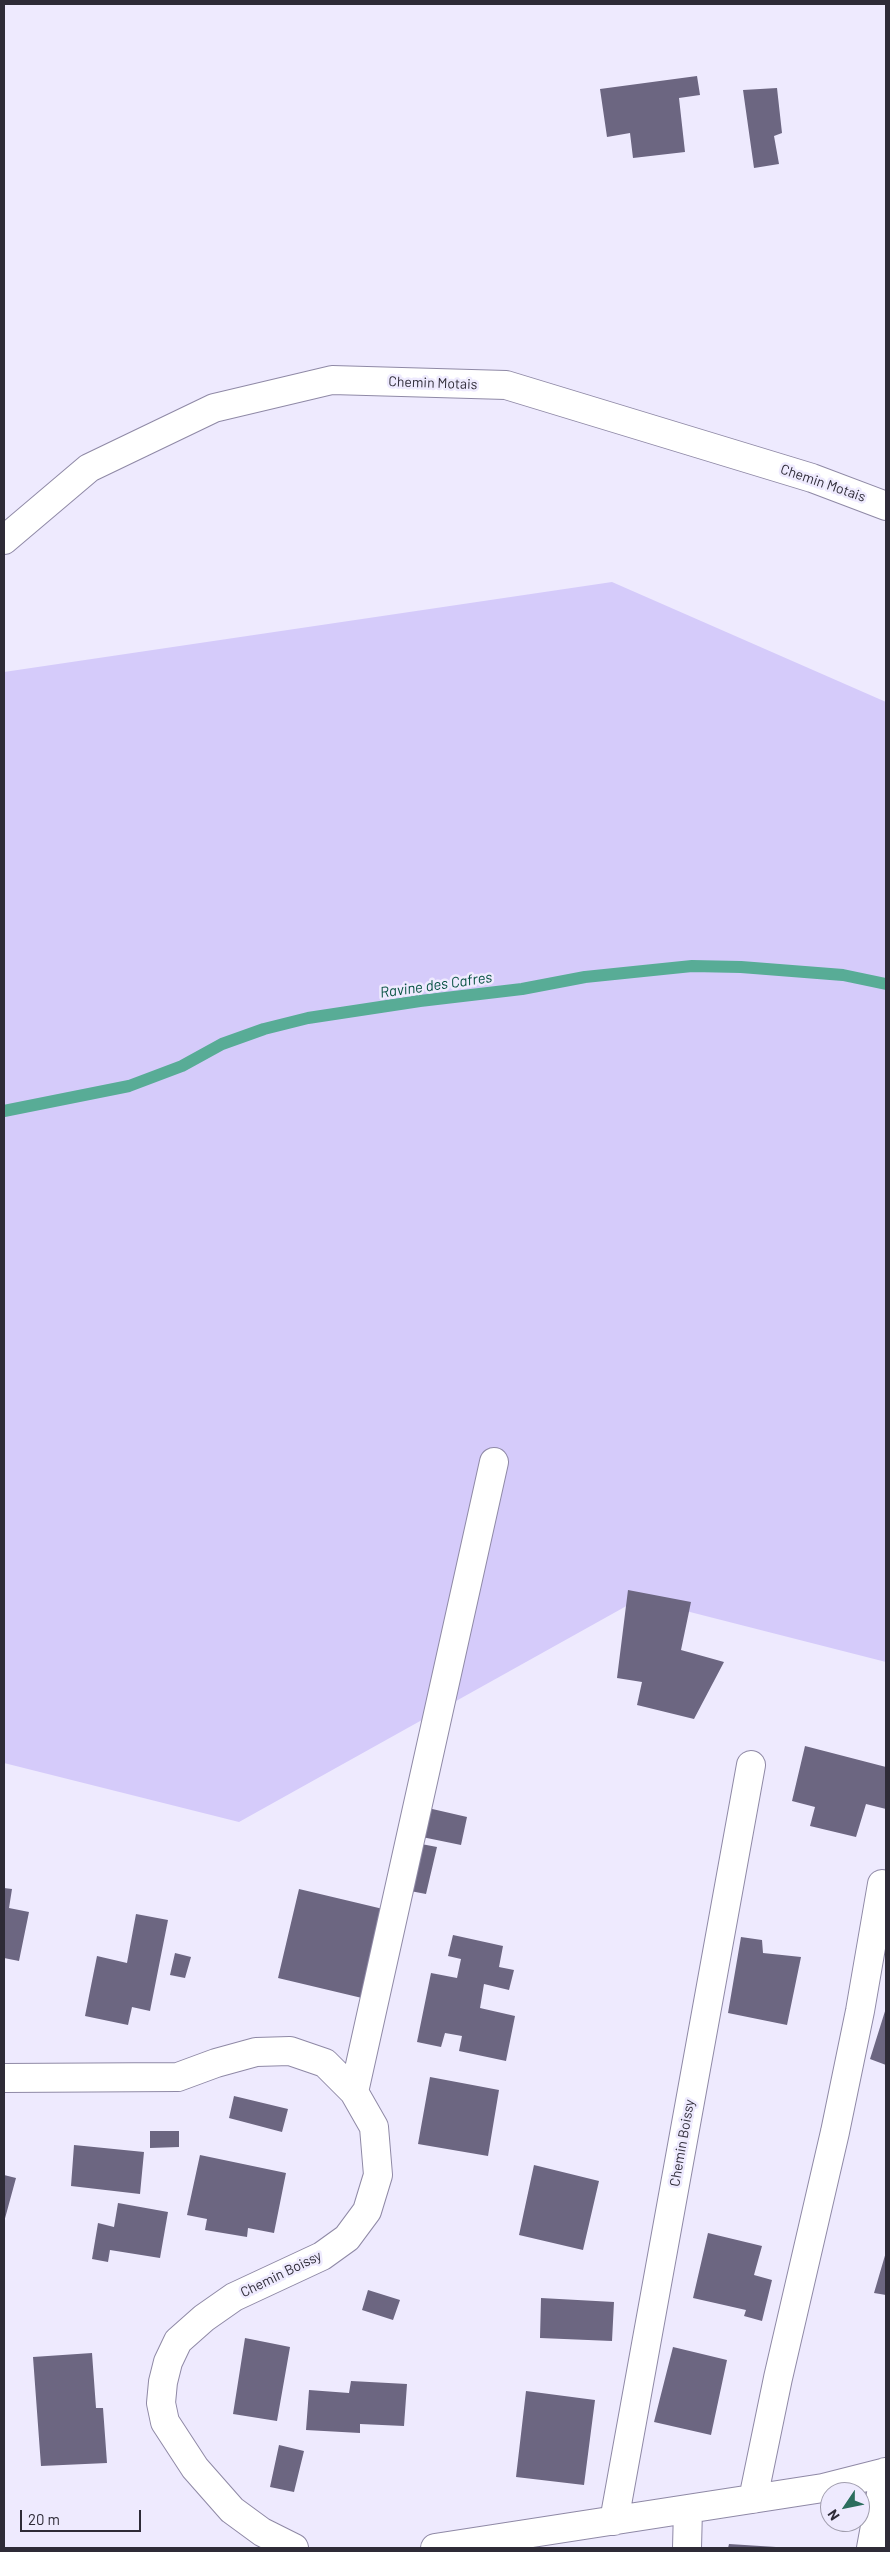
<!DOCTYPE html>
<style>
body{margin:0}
#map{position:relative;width:890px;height:2552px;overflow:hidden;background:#eeeafe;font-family:Barlow,sans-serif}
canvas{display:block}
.frame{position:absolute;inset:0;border:5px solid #2e2b37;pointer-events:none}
.north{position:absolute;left:820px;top:2482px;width:50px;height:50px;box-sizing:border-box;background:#eeeafe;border:1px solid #a19eae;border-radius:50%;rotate:236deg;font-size:14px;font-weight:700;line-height:20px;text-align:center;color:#2e2b37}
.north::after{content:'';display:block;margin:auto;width:18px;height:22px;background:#2c6e5e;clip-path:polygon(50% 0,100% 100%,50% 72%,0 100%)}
.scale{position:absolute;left:20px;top:2510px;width:121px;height:22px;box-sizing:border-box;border:2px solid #2e2b37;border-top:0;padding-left:6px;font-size:15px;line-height:18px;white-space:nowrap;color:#2e2b37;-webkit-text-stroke:4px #eeeafe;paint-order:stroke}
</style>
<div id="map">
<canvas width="890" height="2552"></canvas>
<div class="frame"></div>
<div class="north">N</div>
<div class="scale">20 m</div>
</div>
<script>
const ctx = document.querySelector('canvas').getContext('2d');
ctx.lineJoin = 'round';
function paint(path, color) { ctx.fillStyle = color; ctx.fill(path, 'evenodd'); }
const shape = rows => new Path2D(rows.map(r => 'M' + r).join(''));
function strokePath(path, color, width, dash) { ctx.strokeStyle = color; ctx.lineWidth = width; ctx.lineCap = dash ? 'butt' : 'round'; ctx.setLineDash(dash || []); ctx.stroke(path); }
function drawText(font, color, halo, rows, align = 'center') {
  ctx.font = font + ' Barlow,sans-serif'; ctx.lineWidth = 5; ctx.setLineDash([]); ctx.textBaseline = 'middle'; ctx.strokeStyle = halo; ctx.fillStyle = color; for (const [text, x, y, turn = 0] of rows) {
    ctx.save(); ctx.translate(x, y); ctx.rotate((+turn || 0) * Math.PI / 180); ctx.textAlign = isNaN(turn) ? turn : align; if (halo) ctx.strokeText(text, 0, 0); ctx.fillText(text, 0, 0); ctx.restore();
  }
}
const green = shape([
 [612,582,886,702,886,1662,639,1599,239,1822,4,1763,4,672]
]);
const stream = shape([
 [4,1111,129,1086,182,1066,222,1044,264,1029,308,1018,420,1001,522,989,585,977,692,966,741,967,843,975,886,984]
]);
const building = shape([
 [697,76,700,95,679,98,685,152,633,158,630,133,607,137,600,89],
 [777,88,782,133,774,136,779,164,754,168,743,90],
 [628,1590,691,1602,681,1650,724,1662,694,1719,637,1705,642,1682,617,1678],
 [805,1746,886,1767,886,1809,866,1804,856,1837,810,1826,815,1807,792,1801],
 [428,1808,467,1817,461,1845,422,1837],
 [416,1843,437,1847,426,1894,405,1890],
 [4,1888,12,1889,9,1908,29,1912,19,1961,4,1958],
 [299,1889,383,1909,362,1998,278,1978],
 [136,1914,168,1920,150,2011,132,2007,128,2025,85,2016,97,1956,127,1963],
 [453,1935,503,1946,499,1967,514,1970,509,1990,484,1984,480,2008,515,2016,506,2061,459,2051,462,2036,445,2033,441,2047,417,2042,431,1973,457,1978,461,1959,448,1956],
 [741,1937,762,1940,763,1953,801,1957,787,2025,728,2013],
 [175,1953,191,1957,185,1978,170,1975],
 [886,2008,886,2065,870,2059],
 [430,2077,499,2090,488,2156,418,2144],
 [234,2096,288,2109,282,2132,229,2118],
 [150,2131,179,2131,179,2147,150,2148],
 [74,2145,144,2152,140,2194,71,2186],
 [200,2155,286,2173,274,2233,248,2228,247,2237,205,2230,207,2219,187,2215],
 [534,2165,599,2181,583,2250,519,2235],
 [4,2175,16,2178,4,2222],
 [118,2203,168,2212,160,2258,110,2250,108,2262,92,2259,98,2223,114,2227],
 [708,2233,762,2246,754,2275,772,2280,762,2321,744,2316,746,2310,693,2298],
 [886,2252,886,2295,874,2293],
 [368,2290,400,2300,393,2320,362,2310],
 [541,2298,614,2302,612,2341,540,2338],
 [245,2338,290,2347,277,2421,233,2414],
 [673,2347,727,2360,711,2435,654,2422],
 [92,2353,96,2408,103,2408,107,2463,41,2466,33,2357],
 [351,2381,407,2384,404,2426,360,2424,360,2433,306,2430,309,2390,349,2393],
 [526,2391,595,2400,584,2485,516,2477],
 [279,2445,304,2451,294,2492,270,2487],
 [729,2544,776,2547,776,2548,728,2548]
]);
const minor = shape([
 [4,540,89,468,214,408,332,380,506,385,812,478,886,506],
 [4,2078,178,2077,216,2063,256,2052,290,2051,325,2063,354,2092,374,2127,378,2175,367,2211,347,2238,322,2256,234,2297,204,2318,178,2341,168,2362,163,2382,161,2403,165,2422,195,2468,232,2510,262,2532,294,2548],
 [354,2092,494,1462],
 [753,2499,778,2378,835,2132,860,2011,882,1884],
 [614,2521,751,1765],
 [435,2548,823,2488,886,2472],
 [687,2548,688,2509],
 [871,2548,885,2472]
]);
const streetNames = [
 ["Chemin Motais",433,383,2],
 ["Chemin Motais",823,483,19],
 ["Chemin Boissy",682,2143,-80],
 ["Chemin Boissy",281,2274,-26]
];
const waterNames = [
 ["Ravine des Cafres",436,985,-8]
];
paint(green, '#d5cbfa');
strokePath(stream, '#58ac96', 12);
paint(building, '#6c6681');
strokePath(minor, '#8f89a6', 30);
strokePath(minor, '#fff', 28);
drawText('14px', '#2e2b37', '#eeeafe', streetNames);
drawText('italic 15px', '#085243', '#eeeafe', waterNames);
</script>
